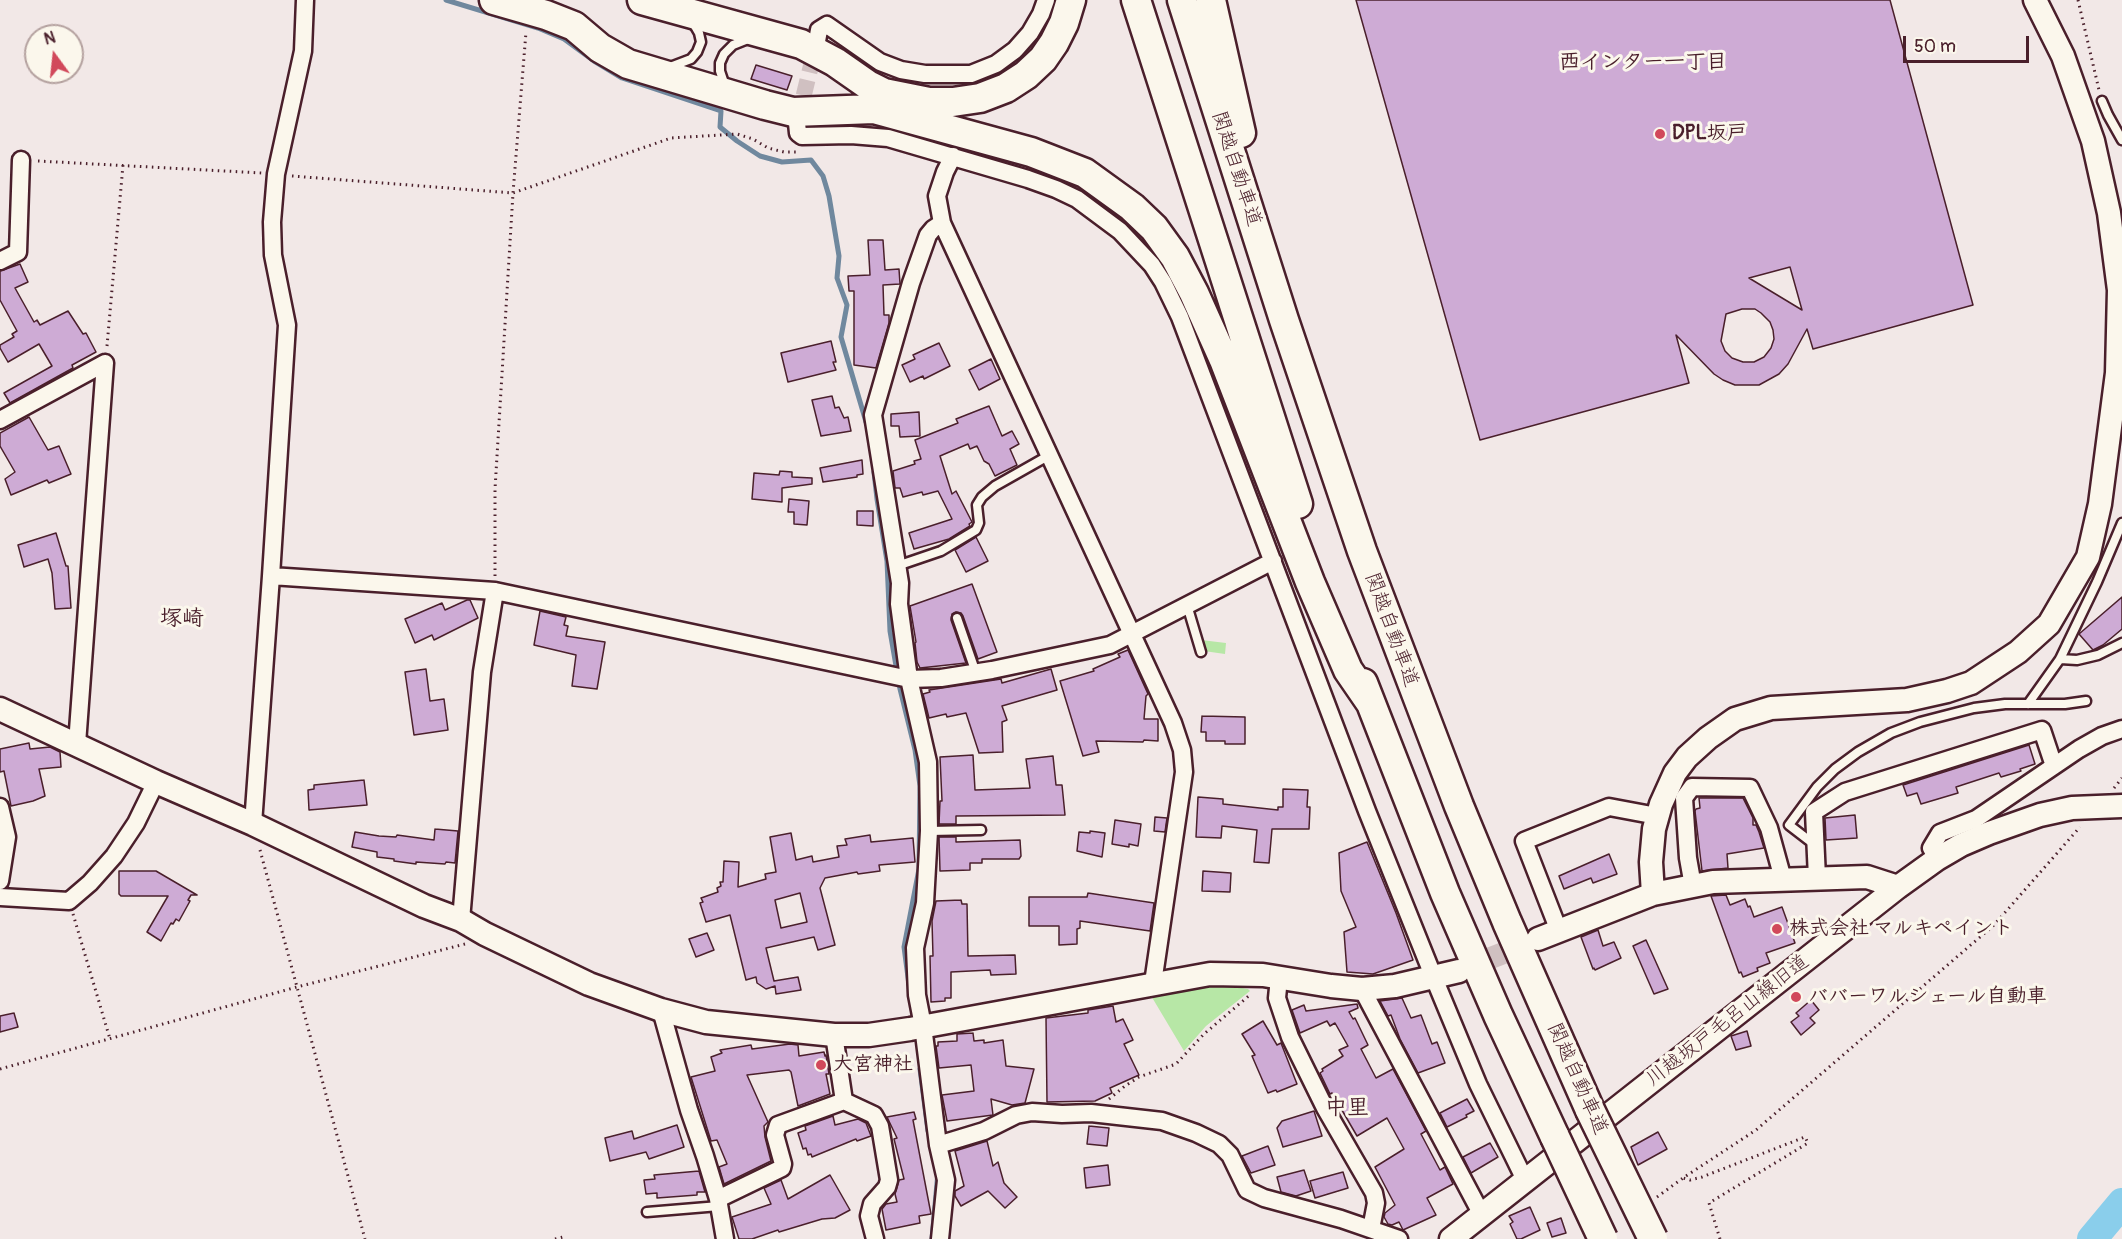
<!DOCTYPE html>
<meta charset="utf-8">
<style>
body{margin:0}
#map{position:relative;width:2122px;height:1239px;overflow:hidden;background:#f2e8e7;font-family:Pangolin,sans-serif}
canvas{display:block}
.north{position:absolute;left:24px;top:24px;width:60px;height:60px;box-sizing:border-box;background:#fbf7ec;border:2px solid #b4a19f;border-radius:50%;rotate:345deg;font-size:16px;font-weight:700;line-height:24px;text-align:center;color:#4a1f2b}
.north::after{content:'';display:block;margin:auto;width:21px;height:27px;background:#d1495b;clip-path:polygon(50% 0,100% 100%,50% 72%,0 100%)}
.scale{position:absolute;left:1903px;top:36px;width:126px;height:27px;box-sizing:border-box;border:3px solid #4a1f2b;border-top:0;padding-left:8px;font-size:18px;line-height:21px;white-space:nowrap;color:#4a1f2b;-webkit-text-stroke:4px #fbf7ec;paint-order:stroke}
</style>
<div id="map">
<canvas width="2122" height="1239"></canvas>
<div class="north">N</div>
<div class="scale">50 m</div>
</div>
<script>
const ctx = document.querySelector('canvas').getContext('2d');
ctx.lineJoin = 'round';
function paint(path, color) { ctx.fillStyle = color; ctx.fill(path, 'evenodd'); }
const shape = rows => new Path2D(rows.map(r => 'M' + r).join(''));
function strokePath(path, color, width, dash) { ctx.strokeStyle = color; ctx.lineWidth = width; ctx.lineCap = dash ? 'butt' : 'round'; ctx.setLineDash(dash || []); ctx.stroke(path); }
function drawText(font, color, halo, rows, align = 'center') {
  ctx.font = font + ' Pangolin,"Klee One",sans-serif'; ctx.lineWidth = 6; ctx.setLineDash([]); ctx.textBaseline = 'middle'; ctx.strokeStyle = halo; ctx.fillStyle = color; for (const [text, x, y, turn = 0] of rows) {
    ctx.save(); ctx.translate(x, y); ctx.rotate((+turn || 0) * Math.PI / 180); ctx.textAlign = isNaN(turn) ? turn : align; if (halo) ctx.strokeText(text, 0, 0); ctx.fillText(text, 0, 0); ctx.restore();
  }
}
const green = shape([
 [1201,640,1226,643,1225,654,1204,651],
 [1212,983,1248,989,1250,991,1206,1026,1184,1051,1150,994]
]);
const stream = shape([
 [446,0,538,28,564,39,594,61,622,78,721,111,720,127,737,141,760,156,782,162,811,160,823,176,829,196,839,256,837,278,847,305,841,337,866,422],
 [874,472,877,499,887,561,890,631,900,689,915,750,920,786,919,869,904,947,909,985],
 [920,1069,928,1131],
 [932,1239,938,1172]
]);
const river = shape([
 [2092,1239,2122,1203]
]);
const building = shape([
 [1356,0,1890,0,1973,305,1813,349,1807,329,1788,364,1779,374,1759,385,1735,385,1723,380,1714,374,1676,335,1689,383,1480,440,1356,0],
 [1790,267,1802,310,1749,278,1790,267],
 [1742,309,1755,309,1761,313,1770,322,1773,330,1774,339,1771,348,1764,357,1754,362,1743,362,1732,358,1725,351,1721,341,1726,314,1742,309],
 [756,65,792,76,787,90,751,79,756,65],
 [868,240,883,240,885,270,899,269,900,284,883,285,884,315,889,315,889,323,876,368,854,365,854,291,849,291,848,276,870,275,868,240],
 [20,264,28,282,15,288,34,322,37,320,40,325,68,311,83,334,86,333,96,352,72,365,73,368,10,403,4,393,52,366,39,344,8,362,0,348,0,345,14,337,12,334,17,331,0,300,0,271,20,264],
 [831,341,836,362,833,362,836,370,788,382,781,353,831,341],
 [939,343,950,366,924,379,923,376,910,382,902,365,915,359,913,355,939,343],
 [991,359,1000,379,979,390,969,370,991,359],
 [832,396,835,408,839,407,844,418,848,417,851,431,821,436,812,400,832,396],
 [989,406,1002,436,1012,431,1019,444,1010,449,1017,465,995,476,989,464,984,461,977,446,970,449,968,444,940,456,952,494,956,491,972,522,969,524,970,526,949,539,914,549,909,533,952,519,938,491,923,495,922,492,903,497,900,488,895,488,893,471,915,464,914,461,921,459,915,440,958,423,956,419,989,406],
 [919,412,920,436,900,437,899,426,891,426,891,414,919,412],
 [29,417,48,450,59,446,71,474,49,483,47,480,11,495,5,479,15,472,0,446,0,433,29,417],
 [862,460,863,474,857,475,857,477,823,482,820,468,862,460],
 [780,471,792,472,792,477,812,478,812,484,782,488,782,502,752,499,754,473,779,475,780,471],
 [789,499,809,501,807,525,794,524,794,512,788,512,789,499],
 [857,511,873,511,873,526,857,525,857,511],
 [56,533,66,566,68,566,71,608,55,609,52,573,48,559,24,567,18,545,56,533],
 [976,537,988,561,966,572,955,550,976,537],
 [972,584,997,652,978,659,963,616,961,613,956,612,952,614,951,620,966,663,920,668,917,662,915,643,916,642,910,606,972,584],
 [2122,597,2122,629,2103,645,2093,650,2079,634,2122,597],
 [467,600,470,600,478,618,434,640,432,635,415,643,405,619,442,603,445,610,467,600],
 [540,611,566,617,564,625,568,626,566,636,605,642,597,689,572,686,576,655,534,645,540,611],
 [1128,650,1148,694,1146,696,1144,719,1158,719,1158,741,1144,740,1143,742,1096,741,1099,752,1083,756,1060,681,1094,671,1093,669,1120,657,1118,654,1128,650],
 [426,669,430,701,444,699,448,730,414,735,405,672,426,669],
 [1051,669,1057,690,1002,706,1007,720,1002,722,1003,752,979,753,966,713,947,717,946,714,929,718,923,694,930,692,929,690,1001,679,1002,683,1051,669],
 [1202,716,1245,717,1245,744,1225,744,1225,741,1206,741,1206,732,1201,732,1202,716],
 [29,743,30,749,50,747,60,752,61,767,39,769,45,796,33,801,11,806,4,771,0,772,0,749,29,743],
 [2029,745,2035,764,2020,769,2021,771,2001,777,1999,773,1956,787,1958,793,1921,804,1917,793,1907,796,1903,785,2029,745],
 [973,755,975,790,1030,788,1026,759,1053,756,1056,785,1062,785,1065,815,956,816,956,824,939,824,940,801,942,801,940,757,973,755],
 [364,780,367,805,309,810,308,790,314,789,314,785,364,780],
 [1283,789,1308,790,1307,807,1310,807,1309,829,1272,829,1269,863,1254,862,1257,830,1222,826,1221,838,1196,837,1198,797,1223,799,1223,804,1278,810,1278,807,1283,807,1283,789],
 [1699,798,1743,798,1753,818,1753,825,1756,825,1759,832,1764,848,1727,854,1728,868,1702,871,1695,811,1696,809,1700,808,1699,798],
 [1855,815,1857,838,1826,840,1825,818,1855,815],
 [1155,817,1167,818,1165,832,1154,831,1155,817],
 [1115,820,1141,824,1138,846,1129,844,1129,847,1112,844,1115,820],
 [435,829,458,831,455,863,446,862,445,864,416,862,416,864,394,861,394,859,377,857,377,852,352,847,355,832,379,836,396,837,397,835,434,840,435,829],
 [1090,831,1105,833,1102,857,1077,851,1079,832,1090,833,1090,831],
 [791,833,796,860,812,856,813,862,839,857,837,846,847,845,845,839,870,835,871,842,913,838,915,862,879,865,880,871,858,874,857,872,825,878,820,888,835,945,818,950,814,937,766,948,774,981,798,977,801,990,776,994,775,986,766,989,757,983,756,977,746,980,730,915,706,922,700,903,703,902,701,898,704,897,718,892,717,888,721,886,720,882,723,882,724,861,739,862,738,887,766,879,765,874,776,872,770,837,791,833],
 [800,893,807,922,781,928,775,900,800,893],
 [939,837,956,837,956,842,1020,840,1021,856,1019,859,982,859,982,863,970,863,970,870,940,871,939,837],
 [1367,842,1396,913,1413,960,1373,974,1347,972,1344,932,1356,927,1341,891,1339,853,1367,842],
 [1609,854,1617,874,1593,883,1591,878,1564,889,1559,876,1609,854],
 [119,871,156,871,197,895,191,895,188,900,190,901,179,921,176,919,173,924,171,923,161,941,147,932,168,896,121,896,119,894,119,871],
 [1203,871,1231,873,1230,892,1202,891,1203,871],
 [1088,893,1154,903,1150,931,1080,921,1080,928,1077,929,1077,944,1059,945,1059,926,1029,926,1029,897,1087,897,1088,893],
 [1726,895,1730,905,1745,899,1748,907,1750,906,1754,917,1782,907,1795,943,1766,953,1770,963,1757,968,1758,971,1743,977,1741,972,1739,973,1711,896,1726,895],
 [961,900,962,904,967,904,968,956,1015,955,1016,974,991,975,990,970,951,972,951,998,945,998,945,1001,931,1002,930,956,933,956,932,921,936,901,961,900],
 [1598,930,1603,946,1614,942,1621,958,1595,970,1594,968,1593,969,1581,937,1598,930],
 [707,933,714,950,696,957,689,939,707,933],
 [1646,940,1668,989,1654,994,1633,946,1646,940],
 [1402,998,1411,1018,1421,1015,1432,1044,1437,1042,1445,1063,1418,1073,1400,1039,1391,1015,1388,1016,1380,1001,1402,998],
 [1811,1000,1819,1010,1810,1018,1815,1023,1801,1035,1791,1022,1799,1016,1796,1013,1811,1000],
 [1357,1004,1358,1008,1349,1012,1353,1019,1355,1018,1368,1045,1361,1049,1376,1078,1393,1069,1426,1131,1421,1134,1440,1170,1445,1167,1453,1184,1427,1198,1436,1215,1403,1230,1399,1222,1392,1225,1388,1224,1384,1217,1385,1213,1395,1205,1375,1167,1404,1149,1387,1118,1357,1136,1332,1093,1330,1094,1320,1073,1323,1071,1322,1069,1343,1056,1339,1050,1348,1046,1335,1023,1330,1026,1327,1021,1300,1033,1292,1010,1304,1005,1306,1011,1357,1004],
 [1113,1006,1116,1022,1123,1019,1133,1040,1124,1044,1139,1075,1110,1088,1112,1093,1095,1101,1047,1102,1046,1018,1088,1013,1088,1010,1113,1006],
 [14,1013,18,1027,0,1032,0,1016,14,1013],
 [1263,1021,1277,1045,1281,1043,1297,1084,1277,1092,1276,1090,1268,1093,1252,1056,1255,1055,1242,1034,1263,1021],
 [1747,1031,1751,1046,1736,1050,1731,1036,1747,1031],
 [973,1033,974,1041,984,1040,984,1043,1003,1040,1006,1066,1034,1069,1025,1103,1012,1105,991,1099,993,1115,947,1121,942,1095,974,1091,971,1065,939,1068,936,1046,938,1046,938,1042,957,1041,957,1034,973,1033],
 [790,1044,798,1045,799,1056,824,1052,825,1056,826,1055,829,1074,826,1074,830,1094,798,1106,791,1072,789,1070,747,1075,768,1122,764,1126,765,1137,771,1161,724,1184,719,1167,727,1164,717,1140,711,1141,691,1077,715,1071,711,1057,722,1053,720,1050,751,1045,752,1049,790,1044],
 [1467,1099,1474,1111,1466,1115,1467,1117,1447,1127,1440,1113,1467,1099],
 [1314,1111,1322,1136,1283,1147,1277,1128,1282,1121,1314,1111],
 [914,1112,916,1119,913,1120,931,1214,919,1216,920,1223,886,1230,882,1209,886,1204,897,1202,895,1194,899,1180,904,1179,894,1139,897,1138,887,1117,914,1112],
 [833,1116,835,1125,858,1119,866,1123,871,1136,857,1141,856,1139,812,1157,811,1154,808,1155,806,1148,803,1149,798,1133,806,1130,805,1126,833,1116],
 [677,1125,684,1147,649,1159,646,1152,610,1161,605,1138,632,1131,634,1139,677,1125],
 [1089,1126,1109,1128,1107,1146,1087,1144,1089,1126],
 [1658,1132,1667,1149,1638,1165,1631,1147,1658,1132],
 [987,1141,993,1166,998,1162,1004,1183,1017,1197,1005,1208,988,1191,961,1206,955,1196,955,1191,964,1186,955,1151,987,1141],
 [1490,1143,1498,1157,1471,1173,1463,1157,1490,1143],
 [1268,1146,1275,1165,1251,1173,1242,1156,1268,1146],
 [1108,1165,1110,1185,1086,1188,1084,1168,1108,1165],
 [1304,1170,1311,1191,1296,1196,1281,1192,1277,1177,1304,1170],
 [699,1171,705,1192,697,1192,697,1195,657,1198,657,1193,646,1194,644,1180,655,1179,654,1175,699,1171],
 [1343,1172,1348,1188,1315,1198,1310,1181,1343,1172],
 [830,1175,850,1210,835,1218,822,1219,779,1232,778,1230,752,1239,739,1239,732,1217,771,1204,764,1188,781,1180,788,1199,830,1175],
 [1530,1207,1540,1230,1521,1239,1517,1239,1510,1224,1513,1222,1509,1216,1530,1207],
 [1561,1218,1566,1233,1552,1237,1547,1223,1561,1218]
]);
const streetTunnel = shape([
 [798,119,816,45]
]);
const secondaryTunnel = shape([
 [1460,970,1532,942]
]);
const path = shape([
 [2078,0,2099,90],
 [38,161,262,173],
 [292,176,513,193,671,138,737,134,753,139,768,148,784,152,797,152],
 [107,346,123,165],
 [495,576,495,489,513,193,526,32],
 [2114,788,2122,778],
 [260,850,365,1239],
 [73,914,110,1039],
 [0,1069,297,987,465,944],
 [1109,1099,1125,1086,1139,1077,1176,1064,1204,1034,1251,994],
 [1657,1197,1683,1178],
 [555,1239,563,1237],
 [1720,1239,1709,1203,1808,1143,1805,1137,1702,1177,1690,1180,1683,1178,1756,1130,1994,925,2080,827]
]);
const lane = shape([
 [670,67,691,59,697,52,701,42,699,33,692,21],
 [728,87,724,83,720,71,720,63,724,54,733,45,748,39],
 [2102,101,2108,115,2122,140],
 [897,566,941,551,976,530,979,523,977,505,982,497,995,486,1048,456],
 [1187,605,1201,652],
 [957,618,976,673],
 [2060,659,2077,660,2098,655,2122,643],
 [2028,704,2060,659,2097,582,2122,523],
 [929,831,981,830],
 [1815,845,1789,825,1817,787,1835,769,1858,752,1891,733,1920,722,1974,708,2005,704,2065,704,2086,701],
 [647,1212,719,1206]
]);
const street = shape([
 [817,41,819,30,827,25,880,62,901,70,925,74,971,74,996,64,1015,50,1030,33,1041,14,1046,0],
 [797,123,798,133,802,136,851,135,888,138,1028,179,1056,189,1077,199,1120,231,1152,265,1163,282,1180,317,1367,811,1434,978,1478,1084,1525,1180],
 [953,156,945,172,937,196,942,223,1173,723,1182,750,1184,772,1153,983],
 [0,261,18,252,21,160],
 [0,420,105,363],
 [271,576,495,591,909,679,941,678,992,670,1110,645,1273,561],
 [77,744,105,363],
 [0,807,7,837,0,881],
 [253,824,271,576,287,325,273,255,272,222,276,174,303,51,305,0],
 [1937,859,1931,848,1940,833,1976,819,2079,749,2102,736,2122,729],
 [1817,878,1814,812,1845,792,2042,730,2054,766],
 [1693,886,1688,858,1684,798,1692,787,1750,788,1769,828,1783,879],
 [0,897,69,901,90,883,114,856,136,823,156,782],
 [461,920,482,672,495,591],
 [1559,931,1524,841,1609,807,1657,816],
 [1279,978,1277,998,1290,1037,1325,1108,1374,1193,1376,1203,1371,1229],
 [1362,989,1482,1215],
 [661,1010,689,1110,705,1156,718,1199,725,1239],
 [834,1035,844,1101,874,1115,880,1126,889,1180,887,1187,872,1204,869,1216,875,1239],
 [938,1145,984,1131,1016,1115,1032,1112,1062,1114,1091,1113,1162,1121,1196,1133,1219,1144,1230,1155,1247,1190,1264,1198,1341,1219,1399,1239],
 [718,1199,782,1168,783,1164,775,1135,778,1125,844,1101],
 [940,1239,946,1180,938,1145,923,1026,917,995,915,948,925,903,929,831,928,762,909,679,899,604,900,583,873,415,911,283,928,235,933,229,942,223]
]);
const secondary = shape([
 [0,709,156,782,253,824,424,906,461,920,485,934,589,984,661,1010,706,1022,834,1035,869,1035,910,1029,1210,974,1263,975,1331,986,1362,989,1395,986,1459,971],
 [1653,894,1651,862,1654,829,1661,804,1675,773,1687,757,1708,738,1735,719,1771,708,1907,700,1947,691,1971,683,2018,652,2049,624,2088,557,2100,504,2117,373,2119,290,2109,213,2093,141,2063,56,2035,0],
 [1538,939,1653,894,1713,882,1867,877,1898,887],
 [1451,1239,1898,887,1937,859,1961,845,1989,833,2040,815,2072,808,2122,806]
]);
const highway = shape([
 [494,0,546,15,574,26,600,48,628,64,765,105,793,112,874,109,1031,152,1085,173,1132,207,1154,228,1175,257,1194,293,1224,360,1310,582,1348,670,1370,702],
 [642,0,801,44,835,62,868,85,884,93,929,102,953,102,980,98,1006,88,1026,75,1043,59,1054,43,1064,23,1071,0],
 [1136,0,1298,504],
 [1182,0,1284,320,1362,551,1459,806,1507,922,1590,1110],
 [1211,0,1241,133],
 [1363,683,1445,893,1498,1015,1555,1137]
]);
const highwayBridge = shape([
 [1590,1110,1653,1239],
 [1555,1137,1603,1239]
]);
const markers = [
 [1660,134,6,"#d1495b"],
 [1777,929,6,"#d1495b"],
 [1796,997,6,"#d1495b"],
 [821,1065,6,"#d1495b"]
];
const poiNames = [
 ["DPL坂戸",1672,134],
 ["株式会社 マルキペイント",1789,929],
 ["ババーワルシェール自動車",1808,997],
 ["大宮神社",833,1065]
];
const streetNames = [
 ["関越自動車道",1236,169,72],
 ["関越自動車道",1391,630,70],
 ["川越坂戸毛呂山線旧道",1728,1021,-38],
 ["関越自動車道",1577,1079,66]
];
const neighbourhoodNames = [
 ["西インター一丁目",1643,63]
];
const quarterNames = [
 ["塚崎",182,619],
 ["中里",1347,1108]
];
paint(green, '#b7e7a6');
strokePath(stream, '#70889e', 5);
strokePath(river, '#8aceeb', 30);
paint(building, '#ceabd5');
strokePath(building, '#4a1f2b', 1.5);
strokePath(streetTunnel, '#d0c0c1', 16, [16, 8]);
strokePath(secondaryTunnel, '#d0c0c1', 22, [22, 11]);
strokePath(lane, '#4a1f2b', 13);
strokePath(street, '#4a1f2b', 21);
strokePath(secondary, '#4a1f2b', 27);
strokePath(highway, '#4a1f2b', 33);
strokePath(path, '#4a1f2b', 3, [1.5, 4.5]);
strokePath(lane, '#fbf7ec', 8);
strokePath(street, '#fbf7ec', 16);
strokePath(secondary, '#fbf7ec', 22);
strokePath(highway, '#fbf7ec', 28);
strokePath(highwayBridge, '#4a1f2b', 33, []);
strokePath(highwayBridge, '#fbf7ec', 28);
for (const [x, y, r, color] of markers) { const dot = new Path2D(); dot.arc(x, y, r, 0, 2 * Math.PI); ctx.fillStyle = color; ctx.fill(dot); strokePath(dot, '#fbf7ec', 2); }
drawText('bold 20px', '#4a1f2b', '#fbf7ec', poiNames, 'left');
drawText('20px', '#4a1f2b', '#fbf7ec', streetNames);
drawText('bold 21px', '#4a1f2b', '#fbf7ec', neighbourhoodNames);
drawText('bold 22px', '#4a1f2b', '#fbf7ec', quarterNames);
</script>
